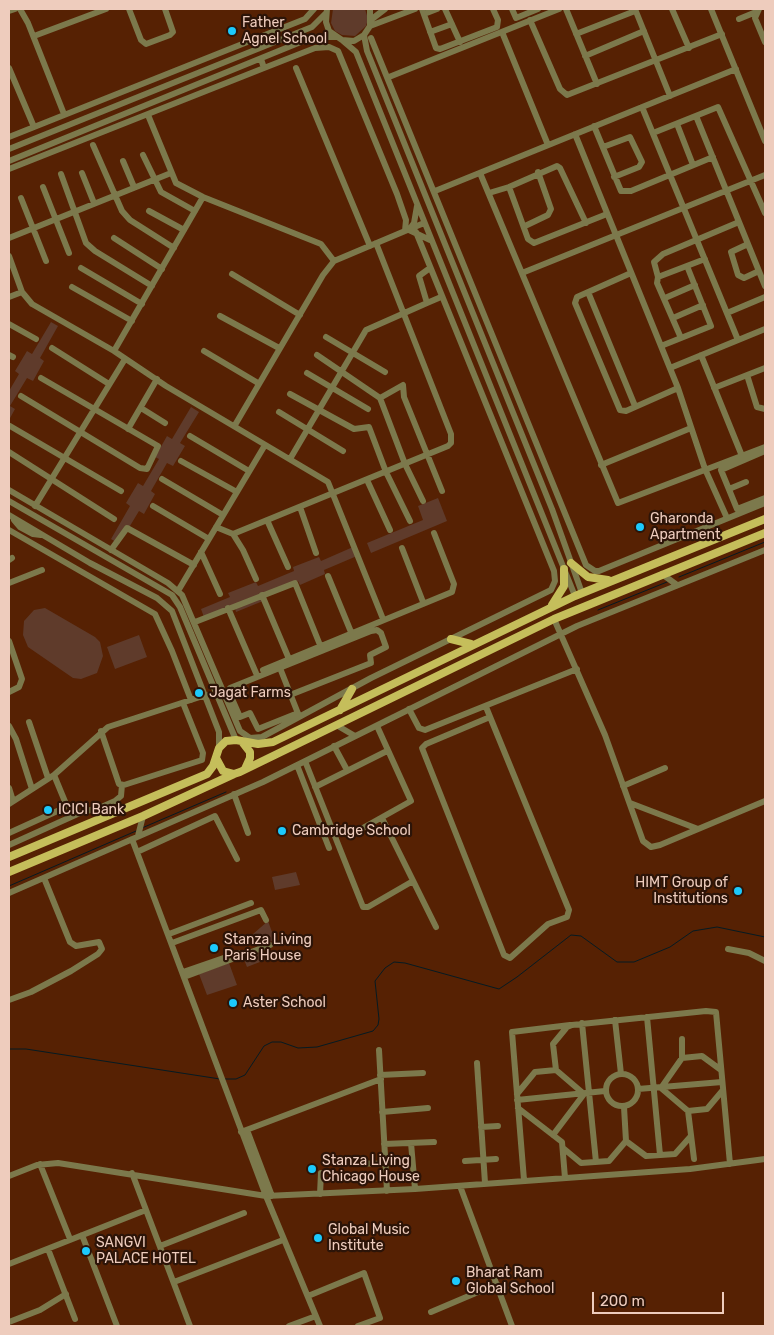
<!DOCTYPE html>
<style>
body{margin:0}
#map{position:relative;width:774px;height:1335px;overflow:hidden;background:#562103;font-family:Rubik,sans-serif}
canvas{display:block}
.frame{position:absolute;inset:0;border:10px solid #eeccbd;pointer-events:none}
.scale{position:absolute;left:592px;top:1292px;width:132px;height:22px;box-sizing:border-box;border:2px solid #eeccbd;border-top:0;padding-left:6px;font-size:15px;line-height:18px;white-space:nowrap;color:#eeccbd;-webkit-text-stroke:4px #2c1408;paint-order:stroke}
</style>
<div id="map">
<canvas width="774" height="1335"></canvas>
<div class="frame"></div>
<div class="scale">200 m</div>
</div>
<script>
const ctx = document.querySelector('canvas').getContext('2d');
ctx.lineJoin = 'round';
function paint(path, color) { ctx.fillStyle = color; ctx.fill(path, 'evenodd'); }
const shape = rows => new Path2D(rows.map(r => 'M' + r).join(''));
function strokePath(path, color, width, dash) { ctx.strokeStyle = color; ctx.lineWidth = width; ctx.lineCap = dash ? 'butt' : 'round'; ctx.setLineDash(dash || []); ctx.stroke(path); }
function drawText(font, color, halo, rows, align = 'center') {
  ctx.font = font + ' Rubik,sans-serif'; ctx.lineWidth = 4.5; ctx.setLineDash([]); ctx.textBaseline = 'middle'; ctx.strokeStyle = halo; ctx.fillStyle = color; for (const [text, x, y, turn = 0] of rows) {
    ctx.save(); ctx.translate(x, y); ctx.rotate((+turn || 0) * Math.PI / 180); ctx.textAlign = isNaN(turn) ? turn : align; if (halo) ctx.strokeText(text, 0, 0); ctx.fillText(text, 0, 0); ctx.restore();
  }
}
const green = shape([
 [333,9,365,9,368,19,366,26,355,36,342,35,335,31,331,23],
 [51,322,58,326,40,358,44,361,33,381,27,378,10,406,15,409,9,420,9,391,19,374,15,371,27,351,32,354],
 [191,407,199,412,180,443,185,446,173,466,167,463,151,491,155,494,144,514,139,511,119,544,111,539,130,506,126,503,138,483,143,486,159,459,155,457,167,436,172,439],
 [438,498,447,521,371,553,367,543,423,520,418,506],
 [353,547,357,556,324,570,325,574,300,585,298,581,261,596,263,601,236,612,235,608,205,620,201,609,230,597,228,593,256,582,258,586,294,571,293,567,319,557,321,561],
 [45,608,95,637,100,642,103,656,97,673,81,679,73,678,28,647,23,635,24,621,34,610],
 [139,635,147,657,115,669,107,647],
 [296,872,300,885,275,890,272,877],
 [268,921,275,940,257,947,253,934],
 [261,950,265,960,247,967,243,957],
 [229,963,237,985,207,995,199,974]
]);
const stream = shape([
 [679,577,765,542],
 [598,610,667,582],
 [142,828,226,792],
 [9,886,136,831],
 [9,1049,26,1049,220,1079],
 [224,1079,236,1079,245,1075,264,1046,272,1042,281,1042,298,1048,317,1047,373,1031,378,1025,379,1019,375,981,385,968,394,962,405,963,499,989,517,977,571,935,581,936,617,962,634,962,670,947,693,931,717,927,765,937]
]);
const minor = shape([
 [20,9,28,23,64,114],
 [129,9,141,40,146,44,170,35,173,32,165,9],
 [327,9,326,22,329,31,342,40,354,41,364,35,370,26,370,9],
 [422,9,436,48,440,49,497,27,498,20,493,9],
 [445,9,460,42],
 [512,9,516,18,538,9],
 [566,9,597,84],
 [635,9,670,96],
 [672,9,689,48],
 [711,9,765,141],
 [759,9,755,18,765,42],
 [9,11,15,9],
 [424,14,437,9],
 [372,19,385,9],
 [739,19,756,12],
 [530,20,560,89,567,95,722,34],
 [370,26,415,9],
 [430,32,452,24],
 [502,32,548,145],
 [576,34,635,11],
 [364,35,367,51,552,509,582,593],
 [34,36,106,9],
 [371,38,586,565,595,571,599,571,765,503],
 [342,40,356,52,575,596],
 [585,56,644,31],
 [9,68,34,127],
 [264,68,315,48,329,47,338,51,397,194,406,220,405,231],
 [296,68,370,246],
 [389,77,559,9],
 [642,107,738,340],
 [148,115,176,183,203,197,321,244,334,261],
 [696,116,765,286],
 [677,124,693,165],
 [594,126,621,191,631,191,713,157],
 [653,133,718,107,765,213],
 [575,134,678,388,705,469,727,518],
 [9,137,305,19,314,9],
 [93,145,122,211,130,220,174,248],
 [603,147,630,137,642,162,639,167,614,177],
 [9,149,312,27,326,13],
 [143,155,161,192,195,211],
 [9,161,313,37,336,37],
 [123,161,134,187],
 [9,169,264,68,261,59],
 [82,173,94,203],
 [480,173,618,503,765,447],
 [61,174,86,243,95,251,152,286],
 [43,187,69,253],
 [509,187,528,239,534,243,607,214],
 [435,191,736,69],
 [489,193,509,187,557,166,560,168,586,223],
 [21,198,46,261],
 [417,206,414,223,409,230,430,240],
 [149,211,184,230],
 [525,226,548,215,551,209,538,172],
 [9,238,171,173],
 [114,238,162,269],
 [748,244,731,252,738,275,744,278,759,271],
 [9,256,22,292,32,304,114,351,166,386,328,482,383,619],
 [81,268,142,304],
 [522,273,765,175],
 [631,273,577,297,575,303,620,410,626,411,678,388],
 [232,274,300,315],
 [658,277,654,262,663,254,739,222],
 [72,287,132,321],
 [588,292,635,406],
 [9,297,22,292],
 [665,298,695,285],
 [427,303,441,297],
 [727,313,765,297],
 [220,316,279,348],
 [673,318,703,305],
 [9,324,36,339],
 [326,337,385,372],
 [681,338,657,283,658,277,705,259],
 [661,346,711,326,687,266],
 [52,348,109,384],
 [114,351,203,197],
 [204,351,258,383],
 [9,355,13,357],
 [317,355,380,398,405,464,423,501],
 [701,355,742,456],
 [670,368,765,329],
 [307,373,368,409],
 [747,375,757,407,765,409],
 [714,388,765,368],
 [290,394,354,429,369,427,386,472,410,521],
 [21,396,140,468,147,469,158,446,41,378],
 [380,398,403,385,404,397,442,491],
 [141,408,165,423],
 [279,412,343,451],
 [235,425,323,275,334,261,424,223],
 [10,426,121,491],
 [128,429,157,379],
 [190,436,249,471],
 [765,451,721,470,737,509,765,498],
 [9,452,114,519],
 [290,459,366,330,427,303,419,276,430,268],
 [181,461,237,492],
 [601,465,691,428],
 [162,479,223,515],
 [367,480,390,530],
 [729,489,746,482],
 [9,490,168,583,182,595,240,731,250,738,262,737,371,678,551,590,555,581,554,571,416,232],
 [9,501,172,595,180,607,236,740],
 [35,506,125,359],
 [153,506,209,539],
 [300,507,316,553],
 [9,515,90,563,157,598,172,611,219,732,219,748],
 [14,520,20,527,33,534,41,535],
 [267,520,288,567],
 [216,527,233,534,448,446,451,443,451,434,376,243],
 [9,530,155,614,172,651,191,700],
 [233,534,243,550,256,579],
 [402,548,423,602],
 [111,550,127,528,194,565],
 [201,552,220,594],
 [9,560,12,558],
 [662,574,677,585],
 [328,576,351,632],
 [9,583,42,570],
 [178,591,265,445],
 [262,595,289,659],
 [228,608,256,673],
 [554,619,605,735,643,841,651,847,660,845,765,801],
 [195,622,295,583,320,645],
 [9,641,22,679,19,687,9,692],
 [280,668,299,716],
 [263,670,452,592,454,584,434,533],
 [290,695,371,663,370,655,386,647,381,633,377,630,371,631,230,688,229,692,240,717,250,713,258,729,298,713],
 [486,707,569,910,567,917,548,924,510,958,504,955,422,748,426,744,490,717],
 [409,709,419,728,425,730,577,669],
 [29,722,48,778],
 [9,726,16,739,32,789],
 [338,726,355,736],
 [101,731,119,784,124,785,202,760,203,753,183,703],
 [334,746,347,770],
 [305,761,363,907,368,907,413,881],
 [297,765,329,848],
 [623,786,665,768],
 [315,787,387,751],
 [9,788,13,801],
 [234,794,248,833],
 [630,803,698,829],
 [9,804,54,775,108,727,206,695],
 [97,809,115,801,121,796,122,785],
 [382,818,436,927],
 [361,829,411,801,377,726],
 [9,833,64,808,66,804,54,775],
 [138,836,143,816],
 [132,839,266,1196,320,1326],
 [9,845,82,812,95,809,115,813],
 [137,852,215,816,237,859],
 [9,893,263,782,577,626,765,550],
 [169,934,251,903],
 [172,943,261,910,266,920],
 [728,949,749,953,765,961],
 [183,972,238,953],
 [184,977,270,945],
 [9,1000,31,992,71,971,98,954,102,949,99,942,76,946,70,942,44,878],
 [647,1017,660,1155],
 [615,1020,621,1074],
 [582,1023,596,1162],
 [682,1039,682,1058],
 [379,1050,387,1191],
 [477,1063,485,1183],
 [556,1070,553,1044,567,1027,572,1025,706,1011,716,1012,730,1164],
 [721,1070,702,1056,682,1058,661,1088,688,1111,707,1109,723,1090],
 '606 1090a16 16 0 1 1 32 0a16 16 0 1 1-32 0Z',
 [380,1075,423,1073],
 [638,1089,722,1082],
 [517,1094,535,1072,556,1070,584,1094],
 [517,1100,605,1091],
 [518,1108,562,1142,565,1178],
 [688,1111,694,1159],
 [382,1112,428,1108],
 [481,1127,498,1126],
 [247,1130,272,1196],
 [241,1132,381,1079],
 [553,1135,584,1094],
 [626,1141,646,1156,675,1154,691,1136],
 [411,1143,415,1189],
 [384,1144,434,1142],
 [563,1148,581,1163,609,1161,626,1141,624,1107],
 [465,1161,496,1159],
 [354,1163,385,1164],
 [40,1164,70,1239],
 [132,1173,190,1326],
 [9,1176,37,1165,58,1163,266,1196,415,1189,690,1169,765,1159],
 [524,1180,512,1032,570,1025],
 [460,1186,512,1326],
 [320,1194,321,1173],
 [82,1235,117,1326],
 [160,1246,244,1213],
 [48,1249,75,1319],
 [9,1264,146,1210],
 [174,1282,283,1240],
 [308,1296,364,1273,380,1318,358,1326],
 [431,1312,497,1284],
 [9,1322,40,1310,66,1294],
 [289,1326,316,1316]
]);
const major = shape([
 [571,563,588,577,608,580],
 [552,605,564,586,564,569],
 [451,639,471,644],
 [340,710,352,689],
 [243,743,250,752,250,758,245,769],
 [216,758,223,771,234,774,240,772,554,619,765,533],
 [9,857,207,774,213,766,219,748,226,741,236,740,258,744,273,742,575,596,765,519],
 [9,872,143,816,234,774]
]);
const markers = [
 [232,31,5,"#1cc9fc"],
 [640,527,5,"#1cc9fc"],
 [199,693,5,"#1cc9fc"],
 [48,810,5,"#1cc9fc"],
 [282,831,5,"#1cc9fc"],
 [738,891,5,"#1cc9fc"],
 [214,948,5,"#1cc9fc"],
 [233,1003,5,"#1cc9fc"],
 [312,1169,5,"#1cc9fc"],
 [318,1238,5,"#1cc9fc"],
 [86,1251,5,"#1cc9fc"],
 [456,1281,5,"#1cc9fc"]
];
const poiNames = [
 ["Father",242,23],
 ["Agnel School",242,39],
 ["Gharonda",650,519],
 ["Apartment",650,535],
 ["Jagat Farms",209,693],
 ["ICICI Bank",58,810],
 ["Cambridge School",292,831],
 ["HIMT Group of",728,883,"right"],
 ["Institutions",728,899,"right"],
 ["Stanza Living",224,940],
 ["Paris House",224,956],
 ["Aster School",243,1003],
 ["Stanza Living",322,1161],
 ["Chicago House",322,1177],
 ["Global Music",328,1230],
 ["Institute",328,1246],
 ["SANGVI",96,1243],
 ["PALACE HOTEL",96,1259],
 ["Bharat Ram",466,1273],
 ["Global School",466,1289]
];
paint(green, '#5f3b2b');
strokePath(stream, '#051b23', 1);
strokePath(minor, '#7c794c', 6);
strokePath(major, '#c5be5b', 8);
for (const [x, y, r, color] of markers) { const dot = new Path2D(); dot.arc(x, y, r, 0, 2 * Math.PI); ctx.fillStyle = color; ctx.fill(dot); strokePath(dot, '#2c1408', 2); }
drawText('14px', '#eeccbd', '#2c1408', poiNames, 'left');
</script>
